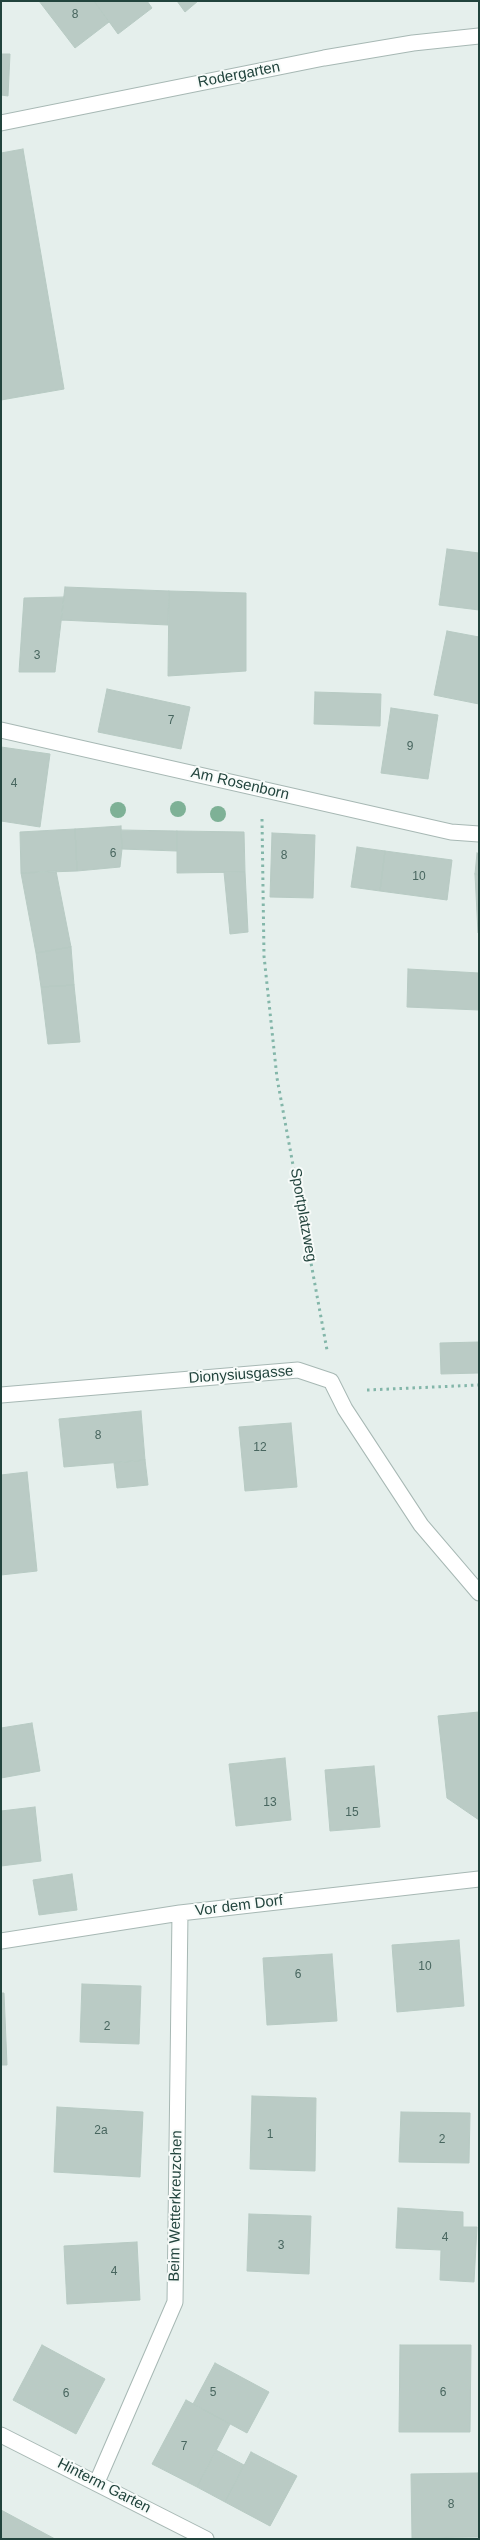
<!DOCTYPE html>
<style>
body{margin:0}
#map{position:relative;width:480px;height:2540px;overflow:hidden;background:#e5efec;font-family:Arial,sans-serif}
canvas{display:block}
.frame{position:absolute;inset:0;border:2px solid #22443d;pointer-events:none}
</style>
<div id="map">
<canvas width="480" height="2540"></canvas>
<div class="frame"></div>
</div>
<script>
const ctx = document.querySelector('canvas').getContext('2d');
ctx.lineJoin = 'round';
function paint(path, color) { ctx.fillStyle = color; ctx.fill(path, 'evenodd'); }
const shape = rows => new Path2D(rows.map(r => 'M' + r).join(''));
function strokePath(path, color, width, dash) { ctx.strokeStyle = color; ctx.lineWidth = width; ctx.lineCap = dash ? 'butt' : 'round'; ctx.setLineDash(dash || []); ctx.stroke(path); }
function drawText(font, color, halo, rows, align = 'center') {
  ctx.font = font + ' Arial,sans-serif'; ctx.lineWidth = 4; ctx.setLineDash([]); ctx.textBaseline = 'middle'; ctx.strokeStyle = halo; ctx.fillStyle = color; for (const [text, x, y, turn = 0] of rows) {
    ctx.save(); ctx.translate(x, y); ctx.rotate((+turn || 0) * Math.PI / 180); ctx.textAlign = isNaN(turn) ? turn : align; if (halo) ctx.strokeText(text, 0, 0); ctx.fillText(text, 0, 0); ctx.restore();
  }
}
const building = shape([
 [39,1,94,1,109,22,75,48,39,1],
 [94,1,147,1,152,8,118,34,94,1],
 [177,1,198,1,185,12,177,1],
 [1,54,10,54,8,96,1,95,1,54],
 [23,149,64,389,1,400,1,153,23,149],
 [447,549,479,553,479,610,439,605,447,549],
 [65,587,169,591,168,625,61,620,65,587],
 [169,591,246,593,246,671,168,676,169,591],
 [64,597,55,672,19,672,24,598,64,597],
 [447,631,479,637,479,704,434,695,447,631],
 [107,689,190,707,181,749,98,732,107,689],
 [315,692,381,694,380,726,314,724,315,692],
 [391,708,438,715,428,779,381,773,391,708],
 [1,747,50,754,40,827,1,821,1,747],
 [121,826,122,849,120,867,77,871,75,829,121,826],
 [75,829,77,871,21,873,20,832,75,829],
 [121,830,177,831,177,851,122,849,121,830],
 [177,831,244,832,245,872,177,873,177,831],
 [272,833,315,835,313,898,270,897,272,833],
 [357,847,385,851,380,891,351,887,357,847],
 [385,851,452,860,447,900,380,891,385,851],
 [477,853,479,854,479,875,475,874,477,853],
 [56,871,71,947,36,953,21,873,56,871],
 [224,872,245,872,248,932,230,934,224,872],
 [475,874,479,875,479,933,478,933,475,874],
 [71,947,74,985,41,987,36,953,71,947],
 [408,969,479,973,479,1010,407,1007,408,969],
 [74,985,80,1042,48,1044,41,987,74,985],
 [479,1342,479,1373,441,1374,440,1343,479,1342],
 [141,1411,145,1460,64,1467,59,1419,141,1411],
 [291,1423,297,1487,245,1491,239,1427,291,1423],
 [145,1460,148,1485,117,1488,114,1463,145,1460],
 [27,1472,37,1571,1,1575,1,1475,27,1472],
 [479,1712,479,1820,447,1798,438,1716,479,1712],
 [32,1723,40,1771,1,1778,1,1728,32,1723],
 [285,1758,291,1820,236,1826,229,1764,285,1758],
 [374,1766,380,1827,330,1831,325,1770,374,1766],
 [35,1807,41,1861,1,1866,1,1811,35,1807],
 [72,1874,77,1910,39,1915,33,1880,72,1874],
 [459,1940,464,2006,397,2012,392,1945,459,1940],
 [332,1954,337,2021,267,2025,263,1958,332,1954],
 [82,1984,141,1986,139,2044,80,2042,82,1984],
 [1,1993,4,1993,7,2065,1,2065,1,1993],
 [252,2096,316,2098,315,2171,250,2169,252,2096],
 [57,2107,143,2112,140,2177,54,2172,57,2107],
 [401,2112,470,2113,469,2163,399,2162,401,2112],
 [398,2208,463,2212,463,2227,477,2227,474,2282,440,2280,441,2250,396,2248,398,2208],
 [249,2214,311,2216,309,2274,247,2271,249,2214],
 [137,2242,140,2300,67,2304,64,2246,137,2242],
 [42,2345,105,2379,76,2434,13,2400,42,2345],
 [400,2345,471,2345,470,2432,399,2432,400,2345],
 [215,2363,269,2392,247,2433,193,2404,215,2363],
 [186,2400,230,2424,197,2487,152,2464,186,2400],
 [216,2450,244,2465,225,2502,197,2487,216,2450],
 [251,2452,297,2476,270,2526,225,2502,251,2452],
 [478,2473,479,2537,412,2538,411,2474,478,2473],
 [1,2510,55,2539,1,2539,1,2510]
]);
const path = shape([
 [262,819,264,956,277,1078,327,1350],
 [367,1390,479,1385]
]);
const minor = shape([
 [1,123,324,58,413,43,479,36],
 [1,730,451,832,479,834],
 [1,1395,298,1370,331,1381,345,1409,421,1525,479,1593],
 [1,1941,180,1913,479,1879],
 [1,2435,206,2539],
 [97,2482,175,2302,180,1913]
]);
const trees = [
 [178,809],
 [118,810],
 [218,814]
];
const numberNames = [
 ["8",75,15],
 ["3",37,656],
 ["7",171,721],
 ["9",410,747],
 ["4",14,784],
 ["6",113,854],
 ["8",284,856],
 ["10",419,877],
 ["8",98,1436],
 ["12",260,1448],
 ["13",270,1803],
 ["15",352,1813],
 ["10",425,1967],
 ["6",298,1975],
 ["2",107,2027],
 ["2a",101,2131],
 ["1",270,2135],
 ["2",442,2140],
 ["4",445,2238],
 ["3",281,2246],
 ["4",114,2272],
 ["5",213,2393],
 ["6",443,2393],
 ["6",66,2394],
 ["7",184,2447],
 ["8",451,2505]
];
const streetNames = [
 ["Rodergarten",239,75,-11],
 ["Am Rosenborn",240,784,13],
 ["Sportplatzweg",303,1215,80],
 ["Dionysiusgasse",241,1375,-4],
 ["Vor dem Dorf",239,1906,-7],
 ["Beim Wetterkreuzchen",176,2206,-89],
 ["Hinterm Garten",104,2486,27]
];
paint(building, '#bacbc5');
strokePath(building, '#b7cac3', 1);
strokePath(minor, '#a7b8b4', 17);
strokePath(path, '#83b6a9', 3, [2.5, 4]);
strokePath(minor, '#fff', 15);
ctx.fillStyle = '#7eb196';
for (const [x, y] of trees) { ctx.beginPath(); ctx.arc(x, y, 8, 0, 2 * Math.PI); ctx.fill(); }
drawText('12px', '#48665f', null, numberNames);
drawText('15px', '#22443d', '#f7fbf9', streetNames);
</script>
